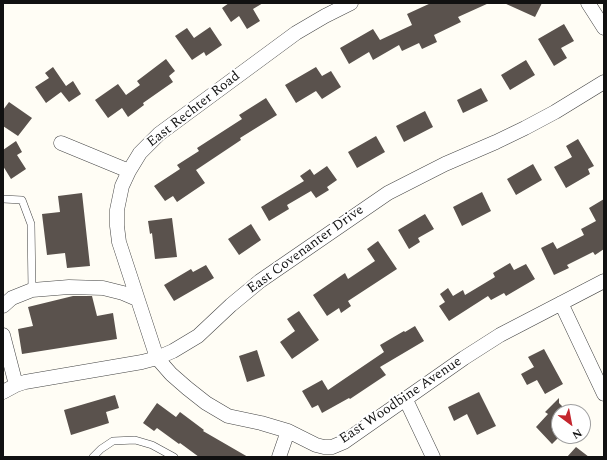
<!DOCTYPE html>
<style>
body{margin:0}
#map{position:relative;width:607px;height:460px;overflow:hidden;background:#fffdf5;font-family:Spectral,serif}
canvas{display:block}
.frame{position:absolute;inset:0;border:4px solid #111;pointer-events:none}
.north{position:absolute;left:551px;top:404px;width:40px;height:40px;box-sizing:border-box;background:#fff;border:1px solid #a0a0a0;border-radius:50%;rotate:148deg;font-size:11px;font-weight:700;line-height:16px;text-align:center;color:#111}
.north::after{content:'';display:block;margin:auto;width:14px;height:18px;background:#c4262e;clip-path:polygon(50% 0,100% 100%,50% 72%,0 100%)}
</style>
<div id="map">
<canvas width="607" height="460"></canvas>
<div class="frame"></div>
<div class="north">N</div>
</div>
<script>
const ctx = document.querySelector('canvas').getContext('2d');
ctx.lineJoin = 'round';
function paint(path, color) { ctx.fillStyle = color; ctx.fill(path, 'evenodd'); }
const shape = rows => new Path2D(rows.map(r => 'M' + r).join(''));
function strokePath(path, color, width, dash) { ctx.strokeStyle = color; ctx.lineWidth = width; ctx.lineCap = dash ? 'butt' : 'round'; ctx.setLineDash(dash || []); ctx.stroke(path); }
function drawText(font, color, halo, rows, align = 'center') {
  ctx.font = font + ' Spectral,serif'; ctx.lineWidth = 4; ctx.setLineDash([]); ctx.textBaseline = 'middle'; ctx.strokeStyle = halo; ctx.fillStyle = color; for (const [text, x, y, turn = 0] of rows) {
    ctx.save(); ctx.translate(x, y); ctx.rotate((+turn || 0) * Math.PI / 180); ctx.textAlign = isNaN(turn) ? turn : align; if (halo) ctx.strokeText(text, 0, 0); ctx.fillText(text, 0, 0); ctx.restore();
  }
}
const building = shape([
 [229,3,263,3,253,9,260,21,247,29,239,16,231,22,222,8],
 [431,3,489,3,458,17,461,22,434,35,437,42,422,49,419,43,402,51,399,45,373,60,369,52,349,64,340,48,373,29,380,40,412,25,407,14],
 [504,3,542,3,535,17],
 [564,24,574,41,561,48,567,58,554,66,538,39],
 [210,27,222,45,206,56,204,52,192,60,175,36,187,28,194,38],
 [166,59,175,71,169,76,173,82,143,103,144,105,128,117,122,108,108,118,95,100,118,84,126,95,140,85,137,81],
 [526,60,535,75,510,90,501,75],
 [53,67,66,86,73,81,81,94,69,102,61,92,46,103,35,87,49,78,45,73],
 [316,67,322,76,331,71,341,87,322,99,316,91,296,103,285,85],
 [481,88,488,101,463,113,457,100],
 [266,98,277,115,240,138,241,140,196,170,205,183,177,202,173,196,165,201,154,186,180,169,177,165,199,151,197,148,242,119,239,115],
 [9,102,32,118,18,136,3,126,3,110],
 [425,111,433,127,404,142,396,126],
 [376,136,385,152,357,168,348,152],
 [578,139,594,166,588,169,590,174,566,188,554,167,572,157,566,146],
 [16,141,22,152,17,155,26,169,11,179,3,166,3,150],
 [533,164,542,180,516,195,507,179],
 [327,166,337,180,327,187,329,190,316,198,311,191,287,205,289,209,269,221,261,207,304,181,300,176,310,169,314,175],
 [482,192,491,211,462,226,453,207],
 [82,193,90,266,67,268,65,253,47,255,42,214,60,212,58,196],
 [604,199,604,249,595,255,593,252,567,265,569,268,554,275,541,248,553,242,557,249,584,235,581,229,596,221,589,208],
 [425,214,434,229,418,238,420,242,409,249,398,230],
 [172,218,177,257,155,259,152,233,150,234,148,221],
 [251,224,261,240,239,255,228,239],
 [378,241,397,269,348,301,351,306,341,313,339,308,327,316,313,295,345,273,348,279,375,261,367,249],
 [510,263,514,270,526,264,535,279,506,296,504,293,491,300,488,296,449,321,439,306,445,302,440,294,448,288,453,296,463,290,465,295,495,277,493,273],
 [206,265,214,278,174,301,164,285,191,269,193,272],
 [73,296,92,296,97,316,113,313,117,339,22,354,18,329,33,326,28,307],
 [299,311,319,340,292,359,280,342,295,331,287,319],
 [415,326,424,341,380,367,386,375,350,399,349,398,322,413,318,405,312,408,302,391,322,380,328,390,384,352,380,345,404,331,405,332],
 [544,349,563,384,545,394,537,380,527,385,521,374,534,367,528,357],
 [257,350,265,376,247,382,239,356],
 [479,392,496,426,477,435,467,414,454,421,448,407],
 [115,395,119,408,106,412,109,423,71,435,64,410],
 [559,398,559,403,568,412,559,412,559,437,552,444,536,427,548,414,545,412],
 [157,403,176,417,180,412,204,430,203,431,248,457,199,457,180,443,179,444,157,428,154,431,143,423],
 [576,447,589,457,567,457]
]);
const lane = shape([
 [3,199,22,200,31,224,32,290],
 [93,457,101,449,113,441,135,440,152,445,174,457]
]);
const street = shape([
 [351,3,325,16,296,33,159,134,140,153,129,171,122,186,117,210,117,226,119,242,157,358,171,374,187,388,206,403,228,416,261,423,288,431,316,445,324,447,332,447,344,442,464,358,500,335,604,281],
 [588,3,604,28],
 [61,143,129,171],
 [561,303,604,394],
 [3,306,12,298,32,290,69,287,103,288,123,293,137,299],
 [3,335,16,385],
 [3,392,16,385,25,382,142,362,157,358,173,351,198,336,231,305,260,281,388,193,445,164,496,142,525,128,555,112,604,82],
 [406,400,433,457],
 [279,457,288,431]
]);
const streetNames = [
 ["East Rechter Road",194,110,-38],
 ["East Covenanter Drive",306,250,-36],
 ["East Woodbine Avenue",401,401,-34]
];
paint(building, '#5a524d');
strokePath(lane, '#444', 8);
strokePath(street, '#444', 15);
strokePath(lane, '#fff', 7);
strokePath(street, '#fff', 14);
drawText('14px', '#111', '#fff', streetNames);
</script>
